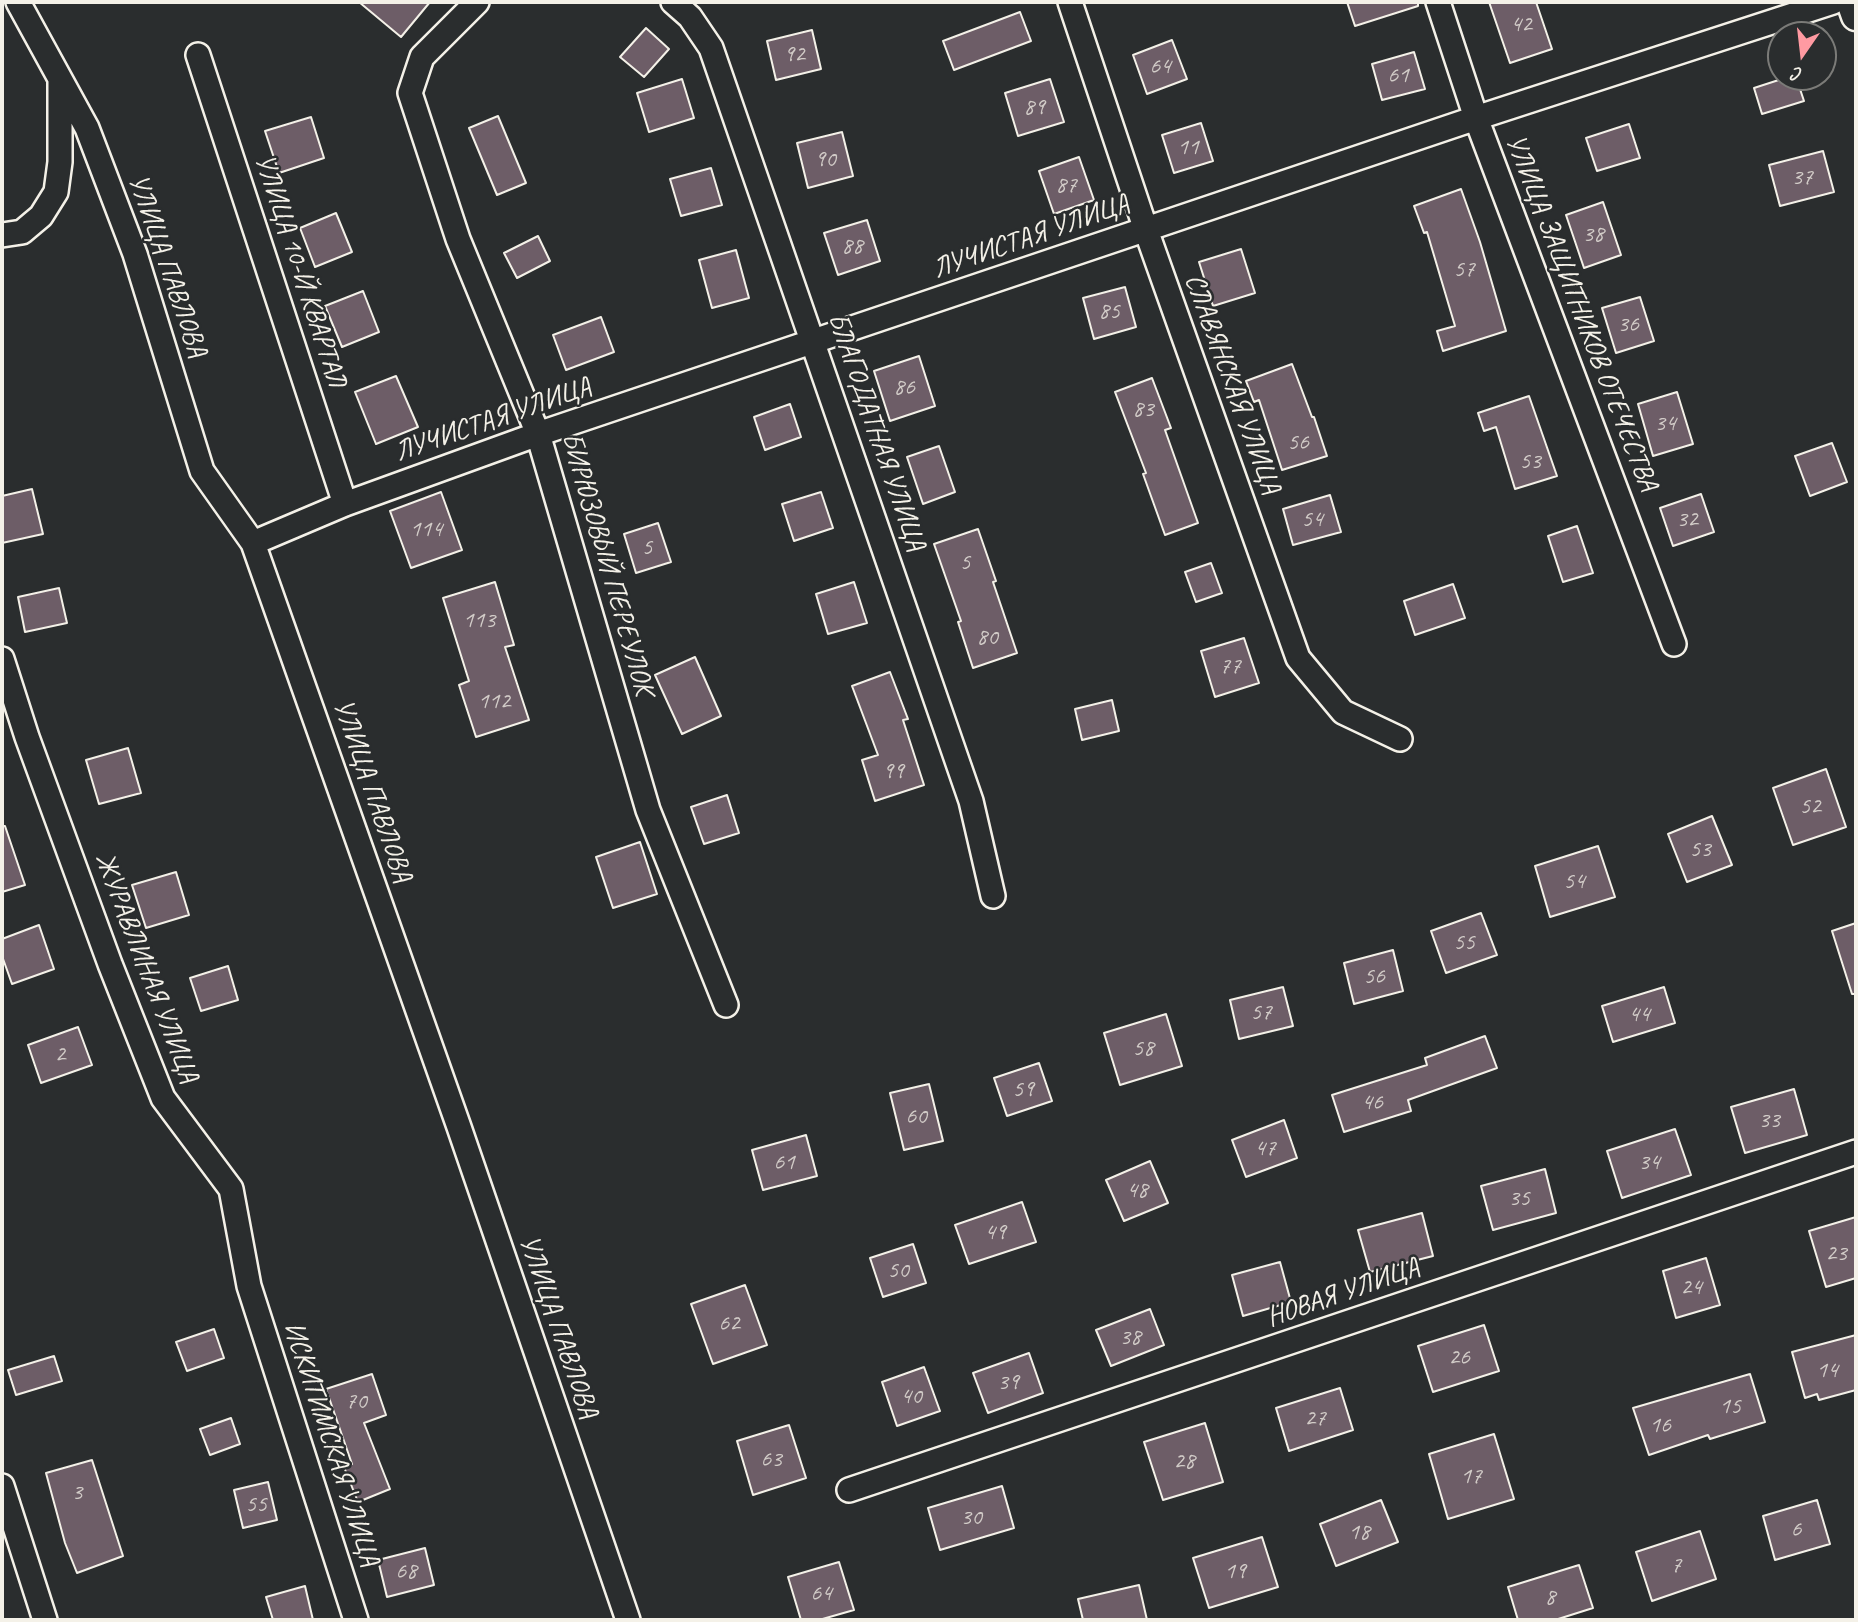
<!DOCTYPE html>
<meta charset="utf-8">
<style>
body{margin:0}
#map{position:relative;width:1858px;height:1622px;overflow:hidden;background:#2a2d2e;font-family:Caveat,sans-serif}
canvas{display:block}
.frame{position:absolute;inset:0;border:4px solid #f4f1e8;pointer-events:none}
.north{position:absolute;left:1767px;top:21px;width:70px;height:70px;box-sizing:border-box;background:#2a2d2e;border:2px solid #7b7b78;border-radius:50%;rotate:194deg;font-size:19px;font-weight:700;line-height:28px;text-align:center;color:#f4f1e8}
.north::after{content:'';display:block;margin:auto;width:24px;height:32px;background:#ff9aa2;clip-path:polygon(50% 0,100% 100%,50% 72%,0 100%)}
</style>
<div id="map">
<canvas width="1858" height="1622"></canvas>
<div class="frame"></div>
<div class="north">С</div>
</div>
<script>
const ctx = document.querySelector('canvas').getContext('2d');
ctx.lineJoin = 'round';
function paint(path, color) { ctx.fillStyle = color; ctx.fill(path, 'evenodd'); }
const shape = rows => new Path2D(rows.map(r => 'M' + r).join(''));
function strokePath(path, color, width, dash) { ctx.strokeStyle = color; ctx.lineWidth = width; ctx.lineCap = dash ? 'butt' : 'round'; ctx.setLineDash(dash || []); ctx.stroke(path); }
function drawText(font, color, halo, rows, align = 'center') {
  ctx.font = font + ' Caveat,sans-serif'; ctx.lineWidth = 5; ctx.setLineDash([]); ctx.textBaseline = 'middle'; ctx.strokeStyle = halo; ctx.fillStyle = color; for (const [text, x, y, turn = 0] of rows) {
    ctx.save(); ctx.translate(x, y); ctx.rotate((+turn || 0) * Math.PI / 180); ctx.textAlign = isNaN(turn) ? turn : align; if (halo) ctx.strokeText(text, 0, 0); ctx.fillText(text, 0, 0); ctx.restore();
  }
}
const building = shape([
 [359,2,430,2,401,37,359,2],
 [1347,2,1418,2,1418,6,1355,26,1347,2],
 [1489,2,1536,2,1552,49,1510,63,1489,2],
 [1020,12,1031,41,954,70,943,41,1020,12],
 [646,28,669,49,644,77,620,57,646,28],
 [812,30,821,69,776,80,767,41,812,30],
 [1172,40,1187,79,1147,94,1133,55,1172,40],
 [1414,52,1425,89,1382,100,1372,64,1414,52],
 [1788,77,1796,77,1804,101,1762,114,1754,88,1788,77],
 [682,79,694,118,649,132,637,93,682,79],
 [1050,79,1064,122,1018,136,1005,93,1050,79],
 [498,116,526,183,497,195,469,128,498,116],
 [311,117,324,158,279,173,265,131,311,117],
 [1201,123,1213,161,1174,173,1162,135,1201,123],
 [1629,124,1640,158,1597,171,1586,138,1629,124],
 [842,132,853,176,808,188,797,143,842,132],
 [1823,151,1834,192,1780,206,1769,165,1823,151],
 [1079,157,1094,200,1054,214,1039,171,1079,157],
 [711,168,722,205,681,216,670,179,711,168],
 [1461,189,1480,242,1506,331,1443,351,1437,331,1455,326,1427,232,1424,233,1414,206,1461,189],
 [1603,202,1621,255,1584,268,1566,215,1603,202],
 [336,213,352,252,315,267,300,228,336,213],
 [867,220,880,261,838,275,824,233,867,220],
 [538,236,550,261,517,278,504,253,538,236],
 [1241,249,1255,293,1213,306,1199,262,1241,249],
 [736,250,749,298,712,308,699,260,736,250],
 [1125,287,1136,327,1094,339,1083,298,1125,287],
 [363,291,379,332,342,347,325,306,363,291],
 [1640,297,1654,341,1616,353,1602,308,1640,297],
 [601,317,614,352,566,370,553,335,601,317],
 [919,356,935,406,890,421,874,371,919,356],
 [1292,364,1312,417,1314,417,1327,456,1282,470,1259,400,1254,402,1246,381,1292,364],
 [396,376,418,427,376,444,355,392,396,376],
 [1152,378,1171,428,1165,430,1198,523,1165,535,1143,474,1146,473,1115,392,1152,378],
 [1677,392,1693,444,1653,456,1638,404,1677,392],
 [1529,396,1557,476,1515,489,1496,427,1484,431,1478,413,1529,396],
 [790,404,801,437,765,450,754,417,790,404],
 [1832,443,1847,482,1810,496,1795,456,1832,443],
 [939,446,955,492,923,504,907,457,939,446],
 [32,489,43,534,2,543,2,496,32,489],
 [441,492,462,550,411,568,390,511,441,492],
 [821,492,833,528,794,541,782,504,821,492],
 [1701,494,1714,532,1673,546,1660,508,1701,494],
 [1330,495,1341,532,1293,545,1283,509,1330,495],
 [658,523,671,562,636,573,624,534,658,523],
 [1577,526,1593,573,1563,582,1548,536,1577,526],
 [978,529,996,581,993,582,1017,653,973,668,958,622,961,621,934,544,978,529],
 [1211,563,1222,593,1196,602,1185,572,1211,563],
 [495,582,514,645,505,647,529,720,476,737,459,685,469,681,443,598,495,582],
 [854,582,867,623,828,634,816,594,854,582],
 [1453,584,1465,618,1415,635,1404,601,1453,584],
 [59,588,67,623,25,632,18,597,59,588],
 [1244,638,1259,683,1215,697,1201,651,1244,638],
 [695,657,721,716,682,734,655,675,695,657],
 [890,672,908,719,903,720,924,785,875,801,862,760,878,755,852,686,890,672],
 [1112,700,1119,731,1082,740,1075,709,1112,700],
 [128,748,141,793,99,804,86,760,128,748],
 [1826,769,1846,827,1793,845,1773,788,1826,769],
 [727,795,739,833,704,844,691,807,727,795],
 [1712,816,1732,865,1687,882,1668,834,1712,816],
 [2,826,5,826,25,885,2,892,2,826],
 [640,842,657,894,613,908,596,857,640,842],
 [1598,846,1615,897,1550,917,1535,866,1598,846],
 [176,872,189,915,146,928,132,885,176,872],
 [1481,913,1497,955,1446,973,1431,931,1481,913],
 [1856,923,1856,994,1852,994,1832,931,1856,923],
 [39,925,54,969,12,984,2,956,2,939,39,925],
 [1393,950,1403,991,1354,1004,1344,963,1393,950],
 [228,966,238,1000,201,1011,190,978,228,966],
 [1283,987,1293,1026,1239,1039,1230,1000,1283,987],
 [1664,987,1675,1023,1613,1042,1602,1006,1664,987],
 [1166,1014,1182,1066,1120,1085,1104,1033,1166,1014],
 [78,1027,92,1065,41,1083,28,1045,78,1027],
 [1485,1036,1497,1068,1408,1100,1411,1111,1344,1132,1332,1095,1427,1065,1425,1058,1485,1036],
 [1039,1063,1052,1101,1007,1116,994,1078,1039,1063],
 [929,1084,943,1141,904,1150,890,1093,929,1084],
 [1794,1089,1807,1135,1745,1153,1731,1107,1794,1089],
 [1284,1120,1297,1158,1246,1177,1232,1140,1284,1120],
 [1675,1129,1691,1175,1622,1198,1607,1151,1675,1129],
 [806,1135,817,1176,763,1190,752,1150,806,1135],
 [1150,1161,1168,1203,1124,1221,1106,1180,1150,1161],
 [1545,1169,1556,1213,1493,1230,1481,1186,1545,1169],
 [1022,1202,1036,1242,969,1264,955,1225,1022,1202],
 [1422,1213,1433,1256,1370,1272,1358,1230,1422,1213],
 [1856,1217,1856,1278,1826,1287,1809,1231,1856,1217],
 [913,1244,926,1283,883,1297,870,1258,913,1244],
 [1706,1258,1720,1305,1676,1318,1663,1271,1706,1258],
 [1280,1262,1291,1302,1243,1316,1232,1275,1280,1262],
 [745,1285,767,1345,713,1364,691,1304,745,1285],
 [1150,1309,1164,1345,1111,1366,1096,1330,1150,1309],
 [1484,1325,1499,1371,1433,1392,1418,1346,1484,1325],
 [214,1329,224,1358,187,1371,176,1342,214,1329],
 [1856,1335,1856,1390,1819,1400,1817,1394,1805,1398,1792,1352,1856,1335],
 [1029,1353,1043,1393,988,1413,973,1373,1029,1353],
 [54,1356,62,1381,16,1395,8,1370,54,1356],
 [924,1367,940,1411,897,1426,882,1382,924,1367],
 [372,1374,386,1415,364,1423,390,1489,358,1502,344,1467,352,1464,326,1389,372,1374],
 [1750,1374,1765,1422,1710,1439,1708,1435,1649,1455,1633,1408,1750,1374],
 [1340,1388,1353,1430,1289,1451,1276,1408,1340,1388],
 [231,1418,240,1444,210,1455,200,1429,231,1418],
 [1205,1423,1223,1482,1163,1500,1144,1442,1205,1423],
 [789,1425,806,1478,753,1495,737,1441,789,1425],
 [1494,1434,1514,1499,1448,1519,1429,1454,1494,1434],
 [92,1460,123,1556,77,1573,65,1543,46,1473,92,1460],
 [268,1482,277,1520,243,1528,234,1490,268,1482],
 [1002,1486,1014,1528,940,1550,928,1508,1002,1486],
 [1381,1500,1398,1542,1336,1566,1320,1524,1381,1500],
 [1817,1500,1830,1544,1775,1560,1763,1516,1817,1500],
 [1700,1531,1716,1579,1652,1601,1636,1552,1700,1531],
 [1262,1537,1278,1587,1209,1608,1193,1558,1262,1537],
 [425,1548,434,1585,387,1597,378,1560,425,1548],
 [839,1562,854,1610,819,1620,801,1620,788,1577,839,1562],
 [1579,1565,1593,1608,1555,1620,1518,1620,1508,1587,1579,1565],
 [1139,1585,1147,1620,1083,1620,1078,1599,1139,1585],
 [305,1586,313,1620,273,1620,266,1597,305,1586]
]);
const minor = shape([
 [18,2,87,128,135,254,202,471,253,543,459,1127,628,1620],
 [477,2,422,57,410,93,458,239,538,434,648,810,726,1005],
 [673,2,690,17,711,48,971,801,993,896],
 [1070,2,1146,230,1298,658,1343,712,1400,739],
 [1438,2,1476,118,1674,644],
 [198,55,345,504],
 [2,235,22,232,41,216,56,192,60,162,60,80],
 [253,543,345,504,538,434,1476,118,1833,2],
 [2,659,27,737,110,964,163,1098,231,1189,249,1286,356,1620],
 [2,1486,45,1620],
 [849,1490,1856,1152]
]);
const tertiary = shape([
 [1851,2,1856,16]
]);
const numberNames = [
 ["42",1521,25],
 ["92",794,55],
 ["64",1160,67],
 ["61",1398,76],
 ["89",1034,108],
 ["11",1188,148],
 ["90",825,160],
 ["37",1802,178],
 ["87",1066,186],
 ["38",1593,235],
 ["88",852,247],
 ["57",1464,270],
 ["85",1109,312],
 ["36",1628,325],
 ["86",904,388],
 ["83",1143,410],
 ["34",1665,424],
 ["56",1298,443],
 ["53",1530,462],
 ["54",1312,520],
 ["32",1687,520],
 ["114",426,530],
 ["5",647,548],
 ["5",965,563],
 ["113",479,621],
 ["80",987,638],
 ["77",1230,667],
 ["112",494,702],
 ["99",893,772],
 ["52",1810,807],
 ["53",1700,850],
 ["54",1574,882],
 ["55",1464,943],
 ["56",1374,977],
 ["57",1261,1013],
 ["44",1639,1015],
 ["58",1143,1049],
 ["2",60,1055],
 ["59",1023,1090],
 ["46",1372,1103],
 ["60",916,1117],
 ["33",1769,1121],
 ["47",1265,1149],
 ["61",784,1163],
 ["34",1649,1163],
 ["48",1137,1191],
 ["35",1519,1199],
 ["49",995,1233],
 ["23",1836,1254],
 ["50",898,1271],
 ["24",1691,1288],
 ["62",729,1324],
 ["38",1130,1338],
 ["26",1459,1358],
 ["14",1827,1371],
 ["39",1008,1383],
 ["40",911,1397],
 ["70",356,1402],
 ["15",1730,1407],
 ["27",1315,1419],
 ["16",1660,1426],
 ["63",771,1460],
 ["28",1184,1462],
 ["17",1471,1477],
 ["3",77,1493],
 ["55",256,1505],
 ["30",971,1518],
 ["6",1796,1530],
 ["18",1359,1533],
 ["7",1676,1566],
 ["68",406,1572],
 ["19",1235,1572],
 ["64",821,1594],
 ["8",1550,1598]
];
const streetNames = [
 ["ЛУЧИСТАЯ УЛИЦА",1031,237,-19],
 ["УЛИЦА ПАВЛОВА",167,266,71],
 ["УЛИЦА 10-Й КВАРТАЛ",300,271,72],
 ["УЛИЦА ЗАЩИТНИКОВ ОТЕЧЕСТВА",1581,313,69],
 ["СЛАВЯНСКАЯ УЛИЦА",1232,384,70],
 ["ЛУЧИСТАЯ УЛИЦА",493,420,-19],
 ["БЛАГОДАТНАЯ УЛИЦА",876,432,71],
 ["БИРЮЗОВЫЙ ПЕРЕУЛОК",607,564,74],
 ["УЛИЦА ПАВЛОВА",372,791,71],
 ["ЖУРАВЛИНАЯ УЛИЦА",146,968,69],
 ["НОВАЯ УЛИЦА",1343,1293,-19],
 ["УЛИЦА ПАВЛОВА",558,1327,71],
 ["ИСКИТИМСКАЯ УЛИЦА",331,1444,72]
];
paint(building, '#6d5d67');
strokePath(building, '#f4f1e8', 2);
strokePath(minor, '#f4f1e8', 28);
strokePath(tertiary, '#f4f1e8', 33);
strokePath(minor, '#2a2d2e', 23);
strokePath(tertiary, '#2a2d2e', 28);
drawText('24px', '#d2ccc8', null, numberNames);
drawText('28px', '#f4f1e8', '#2a2d2e', streetNames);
</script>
